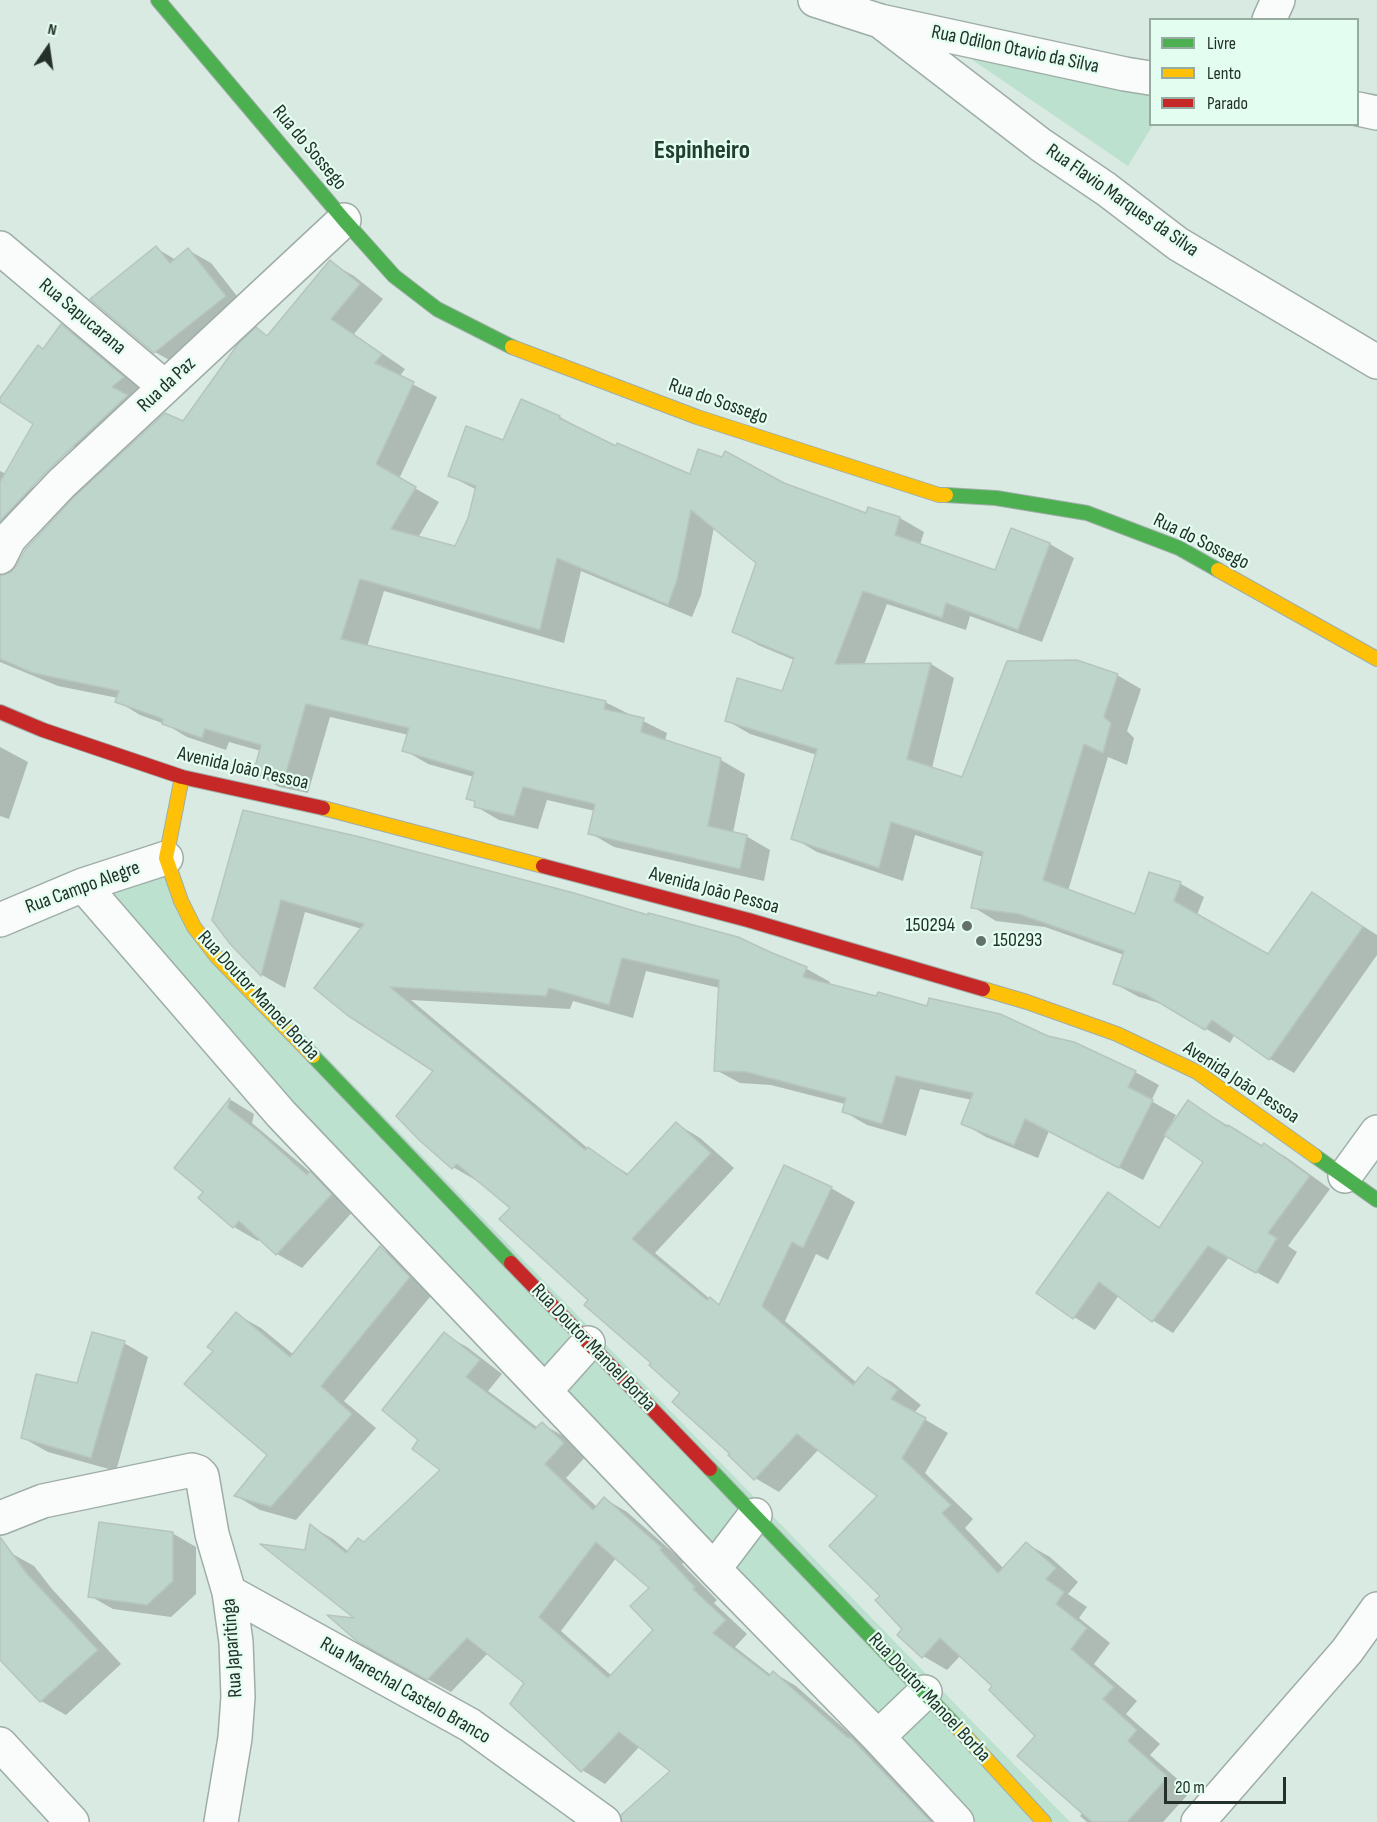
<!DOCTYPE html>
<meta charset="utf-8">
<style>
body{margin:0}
#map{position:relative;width:1377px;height:1822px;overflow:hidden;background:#d9eae2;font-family:"Sofia Sans Condensed",sans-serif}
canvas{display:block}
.legend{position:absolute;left:1149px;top:18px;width:210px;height:108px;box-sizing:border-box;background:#e3fef0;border:2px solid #97aca1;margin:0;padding:8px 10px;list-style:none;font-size:18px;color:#24302a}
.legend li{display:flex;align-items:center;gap:12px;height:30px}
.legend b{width:30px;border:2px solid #97aca1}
.north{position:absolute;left:18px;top:18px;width:60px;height:60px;-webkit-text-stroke:4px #e3fef0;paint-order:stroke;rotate:13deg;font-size:16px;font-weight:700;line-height:24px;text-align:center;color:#24302a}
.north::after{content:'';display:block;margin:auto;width:21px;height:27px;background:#24302a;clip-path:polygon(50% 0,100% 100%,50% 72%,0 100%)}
.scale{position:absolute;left:1164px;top:1777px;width:122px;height:27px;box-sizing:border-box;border:3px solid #24302a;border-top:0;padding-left:8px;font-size:18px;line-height:21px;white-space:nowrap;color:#24302a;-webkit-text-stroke:4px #e3fef0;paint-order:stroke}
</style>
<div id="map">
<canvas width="1377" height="1822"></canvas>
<ul class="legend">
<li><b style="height:8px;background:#4caf50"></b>Livre</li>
<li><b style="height:8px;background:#ffc107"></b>Lento</li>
<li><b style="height:8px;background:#c62828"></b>Parado</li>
</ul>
<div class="north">N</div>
<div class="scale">20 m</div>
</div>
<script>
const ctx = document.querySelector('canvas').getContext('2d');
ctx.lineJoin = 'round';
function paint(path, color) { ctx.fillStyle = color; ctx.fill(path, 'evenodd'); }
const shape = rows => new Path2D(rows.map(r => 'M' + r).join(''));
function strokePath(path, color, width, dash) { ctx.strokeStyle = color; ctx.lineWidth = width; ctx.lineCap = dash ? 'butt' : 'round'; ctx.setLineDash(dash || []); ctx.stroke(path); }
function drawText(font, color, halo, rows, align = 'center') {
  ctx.font = font + ' "Sofia Sans Condensed",sans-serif'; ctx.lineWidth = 4.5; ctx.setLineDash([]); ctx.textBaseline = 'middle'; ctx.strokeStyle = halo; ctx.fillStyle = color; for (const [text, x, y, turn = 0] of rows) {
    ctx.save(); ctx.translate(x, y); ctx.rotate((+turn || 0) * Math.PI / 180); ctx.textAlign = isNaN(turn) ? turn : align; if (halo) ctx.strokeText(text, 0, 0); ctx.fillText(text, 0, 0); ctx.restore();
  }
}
const green = shape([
 [911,18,1150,71,1150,124,1153,125,1128,166],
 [170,867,199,926,1070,1822,975,1822,438,1267,94,883]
]);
const shadow = shape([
 [156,248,176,260,188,250,211,263,248,310,178,365,155,352,93,299],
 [330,262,354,276,383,299,354,334,405,369,399,377,437,397,399,479,439,502,418,538,456,548,469,519,477,490,450,476,504,442,522,401,560,417,617,448,691,476,784,485,867,515,869,509,900,518,924,532,920,545,996,572,1012,530,1050,544,1074,558,1042,642,970,616,966,630,887,604,864,665,931,664,954,678,932,768,963,779,1117,675,1141,689,1127,731,1134,738,1127,765,1108,757,1068,891,1136,916,1150,874,1181,884,1204,897,1197,915,1269,956,1313,894,1377,935,1377,955,1294,1073,1270,1059,1235,1034,1230,1043,1168,1006,1139,997,1115,984,1124,955,1045,927,996,921,973,907,983,857,915,835,903,881,817,852,793,838,817,755,750,734,726,720,783,693,794,660,758,645,734,631,758,562,714,527,701,595,692,617,581,571,564,643,384,591,367,647,605,702,667,733,665,741,721,760,745,774,733,833,746,836,770,850,764,881,614,847,590,833,595,811,547,800,538,829,499,820,475,806,476,803,468,798,474,777,428,764,404,750,409,735,330,717,308,793,279,787,255,773,261,751,229,742,226,750,187,737,165,724,140,715,117,701,118,698,58,686,0,662,0,471,57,500,5,572,6,576,12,574,184,423,257,329,269,337],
 [61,326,82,338,144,390,94,460,0,401,44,350],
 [0,747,28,762,9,819,0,816],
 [244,812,769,954,807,969,830,982,829,985,1047,1037,1135,1072,1159,1085,1151,1101,1176,1115,1170,1126,1189,1102,1263,1147,1265,1145,1286,1157,1330,1189,1288,1246,1297,1252,1278,1284,1229,1257,1173,1333,1152,1320,1119,1295,1095,1330,1074,1317,1109,1194,1161,1228,1205,1162,1166,1135,1143,1180,1049,1131,1038,1158,986,1137,962,1123,972,1100,920,1089,906,1136,867,1125,843,1111,845,1104,771,1085,740,1083,716,1070,720,988,646,971,633,1018,573,1001,570,1009,411,1000,591,1151,630,1175,677,1124,700,1138,734,1168,655,1253,710,1299,721,1305,831,1188,855,1202,828,1260,816,1254,785,1321,857,1383,868,1369,892,1382,921,1405,914,1413,948,1433,925,1473,973,1519,965,1528,1004,1569,1027,1544,1050,1557,1078,1582,1068,1594,1087,1607,1079,1618,1110,1643,1094,1664,1137,1701,1126,1714,1160,1744,1150,1755,1191,1791,1163,1822,1087,1822,1080,1816,1083,1812,1037,1736,994,1686,961,1655,947,1670,923,1656,882,1596,880,1496,819,1449,779,1492,755,1478,732,1454,683,1393,590,1300,512,1208,478,1179,477,1181,453,1167,435,1071,348,1013,362,929,305,912,285,988,262,975,232,944],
 [231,1100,254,1114,252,1123,316,1177,334,1187,355,1209,302,1268,277,1254,260,1239,258,1241,234,1227,205,1192,176,1168],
 [381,1248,405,1262,434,1292,344,1401,376,1428,296,1520,260,1510,236,1496,269,1454,215,1351,236,1314,261,1328,294,1355],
 [444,1334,467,1347,502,1374,488,1391,538,1428,542,1424,565,1437,586,1456,566,1478,597,1507,605,1499,627,1512,684,1562,682,1564,717,1600,714,1603,747,1634,735,1647,771,1675,774,1673,796,1686,865,1747,873,1752,940,1822,641,1822,672,1770,640,1746,605,1784,582,1770,526,1683,488,1653,451,1692,382,1654,306,1552,311,1526,333,1539,349,1552,365,1544,443,1470,420,1439],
 [616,1558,651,1588,655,1630,612,1676,561,1631],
 [124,1343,148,1357,116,1471,48,1452,23,1438],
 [172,1533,196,1547,196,1594,171,1617,113,1609,90,1596],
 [9,1552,34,1566,52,1589,121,1664,66,1715,41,1701,0,1660,0,1558]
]);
const building = shape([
 [156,246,170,263,188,248,226,296,154,353,90,299,156,246],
 [330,260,360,284,331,319,382,354,375,363,414,382,376,464,416,487,391,529,455,546,468,518,476,486,448,476,466,426,503,440,521,399,560,416,559,418,616,446,617,443,690,474,698,449,722,457,725,451,784,483,866,513,868,507,900,517,895,535,995,570,1011,528,1050,543,1018,630,946,603,942,618,863,591,835,664,931,663,907,759,962,777,1007,661,1077,660,1118,674,1104,717,1111,723,1103,753,1084,744,1043,880,1135,914,1149,872,1181,882,1174,901,1268,954,1312,892,1363,927,1269,1060,1212,1020,1205,1030,1145,994,1113,984,1124,951,1019,914,971,908,983,852,891,822,879,868,791,839,817,749,725,721,737,678,782,691,794,658,732,632,756,563,691,510,677,580,668,605,557,558,540,630,360,579,341,639,606,701,604,709,644,718,641,732,721,758,708,826,747,835,740,869,588,834,595,804,523,787,514,816,474,807,475,801,466,799,474,772,402,751,409,728,306,704,284,780,253,774,261,745,205,729,202,738,162,724,163,719,115,702,119,691,33,673,0,659,0,576,11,572,17,565,25,550,74,497,165,413,183,421,238,344,256,327,267,336,330,260],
 [61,324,124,377,112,387,128,395,48,470,0,521,0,482,33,424,0,402,0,398,38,345,43,349,61,324],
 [243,810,360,837,574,893,648,915,648,913,660,916,738,937,770,952,807,967,803,977,876,996,878,992,927,1006,929,998,1000,1014,1048,1036,1074,1042,1136,1071,1128,1087,1153,1100,1119,1168,1025,1119,1014,1145,961,1124,973,1093,896,1076,882,1124,842,1112,846,1098,746,1072,714,1071,719,980,622,958,609,1005,549,988,546,996,390,987,585,1150,588,1147,627,1175,676,1122,711,1153,632,1239,707,1300,710,1297,719,1305,784,1165,832,1187,803,1248,792,1242,762,1306,853,1385,868,1367,898,1390,891,1399,926,1418,902,1458,951,1505,942,1513,998,1573,1026,1542,1056,1568,1046,1579,1064,1592,1056,1604,1087,1628,1071,1649,1114,1687,1103,1699,1137,1730,1128,1741,1168,1777,1127,1822,1092,1822,1017,1756,1035,1736,989,1690,992,1686,940,1638,922,1658,897,1635,902,1629,875,1600,880,1596,829,1546,877,1496,797,1434,754,1480,728,1455,730,1454,672,1402,680,1393,649,1365,651,1363,584,1305,588,1300,499,1219,510,1208,457,1164,452,1169,419,1140,396,1116,433,1071,347,1015,314,988,364,924,281,900,261,976,231,945,212,920,243,810],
 [230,1098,228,1108,258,1131,307,1175,310,1171,332,1194,276,1255,239,1221,233,1228,198,1198,203,1192,174,1168,230,1098],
 [1188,1100,1227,1127,1228,1125,1262,1146,1264,1143,1310,1176,1268,1233,1277,1238,1256,1273,1208,1246,1152,1322,1099,1282,1073,1319,1036,1293,1108,1192,1159,1228,1203,1162,1164,1135,1188,1100],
 [380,1246,410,1277,321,1386,352,1414,271,1507,234,1496,267,1455,184,1384,213,1351,207,1347,236,1312,290,1357,380,1246],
 [92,1332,125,1341,91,1458,21,1438,36,1374,77,1383,92,1332],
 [444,1332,480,1360,466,1377,535,1429,542,1422,564,1443,545,1464,593,1510,604,1497,662,1548,660,1550,695,1587,693,1589,726,1620,713,1633,769,1676,773,1671,848,1738,850,1737,931,1822,622,1822,621,1815,670,1771,619,1732,581,1772,510,1704,524,1683,467,1638,427,1680,358,1642,327,1615,354,1618,260,1544,305,1550,310,1524,346,1553,358,1538,364,1542,440,1470,412,1449,418,1440,382,1410,444,1332],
 [596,1542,649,1588,630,1606,653,1630,608,1678,539,1617,596,1542],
 [99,1522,173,1532,173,1581,147,1605,88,1597,99,1522],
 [0,1537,27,1574,98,1650,40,1702,0,1660,0,1537]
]);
const street = shape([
 [815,0,880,21,1125,74,1150,78],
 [1269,20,1278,0],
 [880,21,1041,145,1106,189,1178,244,1377,362],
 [1358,109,1377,113],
 [0,248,165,387],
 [0,557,9,539,61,484,344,220],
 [83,885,281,1114,714,1569,878,1737,957,1822],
 [0,920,83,885,166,858],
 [1345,1176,1377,1132],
 [545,1391,588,1343],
 [0,1518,43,1501,192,1470,198,1472,202,1476,212,1534,229,1592,236,1642,238,1697,235,1738,221,1822],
 [714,1569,755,1515],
 [229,1592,470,1725,604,1822],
 [878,1737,925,1692],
 [0,1744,72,1822],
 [1198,1822,1347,1651,1377,1609]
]);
const fast = shape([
 [158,0,344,220,394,276,437,309,512,347],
 [946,495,996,498,1087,513,1179,548,1218,570],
 [313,1056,511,1263],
 [1315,1156,1377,1200],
 [710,1469,957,1727]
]);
const slow = shape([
 [512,347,697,417,939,495,946,495],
 [1218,570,1377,659],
 [182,777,166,858,181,901,194,927,217,957,313,1056],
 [323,808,543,866],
 [983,989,1027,1002,1117,1034,1197,1072,1315,1156],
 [957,1727,1044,1822]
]);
const jam = shape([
 [0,712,43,730,182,777,323,808],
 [543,866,748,920,983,989],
 [511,1263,710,1469]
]);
const markers = [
 [967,926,6,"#63716a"],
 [981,941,6,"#63716a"]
];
const streetNames = [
 ["Rua Odilon Otavio da Silva",1015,50,12],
 ["Rua do Sossego",309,148,50],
 ["Rua Flavio Marques da Silva",1122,201,35],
 ["Rua Sapucarana",82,317,40],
 ["Rua da Paz",167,385,-43],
 ["Rua do Sossego",718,402,19],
 ["Rua do Sossego",1201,542,26],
 ["Avenida João Pessoa",243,769,13],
 ["Rua Campo Alegre",83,888,-20],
 ["Avenida João Pessoa",714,891,15],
 ["Rua Doutor Manoel Borba",258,996,47],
 ["Avenida João Pessoa",1241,1083,33],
 ["Rua Doutor Manoel Borba",593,1348,46],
 ["Rua Japaritinga",233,1648,-94],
 ["Rua Marechal Castelo Branco",405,1691,30],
 ["Rua Doutor Manoel Borba",929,1698,47]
];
const poiNames = [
 ["150294",955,926],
 ["150293",993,941,"left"]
];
const districtNames = [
 ["Espinheiro",702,151]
];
paint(green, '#bce1cf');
paint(shadow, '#0003');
paint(building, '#bdd5ca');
strokePath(building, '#b7c5bf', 1.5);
strokePath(street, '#9fada7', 36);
strokePath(fast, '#9fada7', 16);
strokePath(slow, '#9fada7', 16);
strokePath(jam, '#9fada7', 16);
strokePath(street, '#f9fcfb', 33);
strokePath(fast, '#4caf50', 14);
strokePath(slow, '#ffc107', 14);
strokePath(jam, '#c62828', 14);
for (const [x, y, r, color] of markers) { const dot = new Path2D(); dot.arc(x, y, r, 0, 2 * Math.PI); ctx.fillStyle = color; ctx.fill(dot); strokePath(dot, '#e3fef0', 2); }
drawText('20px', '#24302a', '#e3fef0', streetNames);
drawText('20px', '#24302a', '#e3fef0', poiNames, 'right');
drawText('bold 26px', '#223e31', '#e3fef0', districtNames);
</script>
